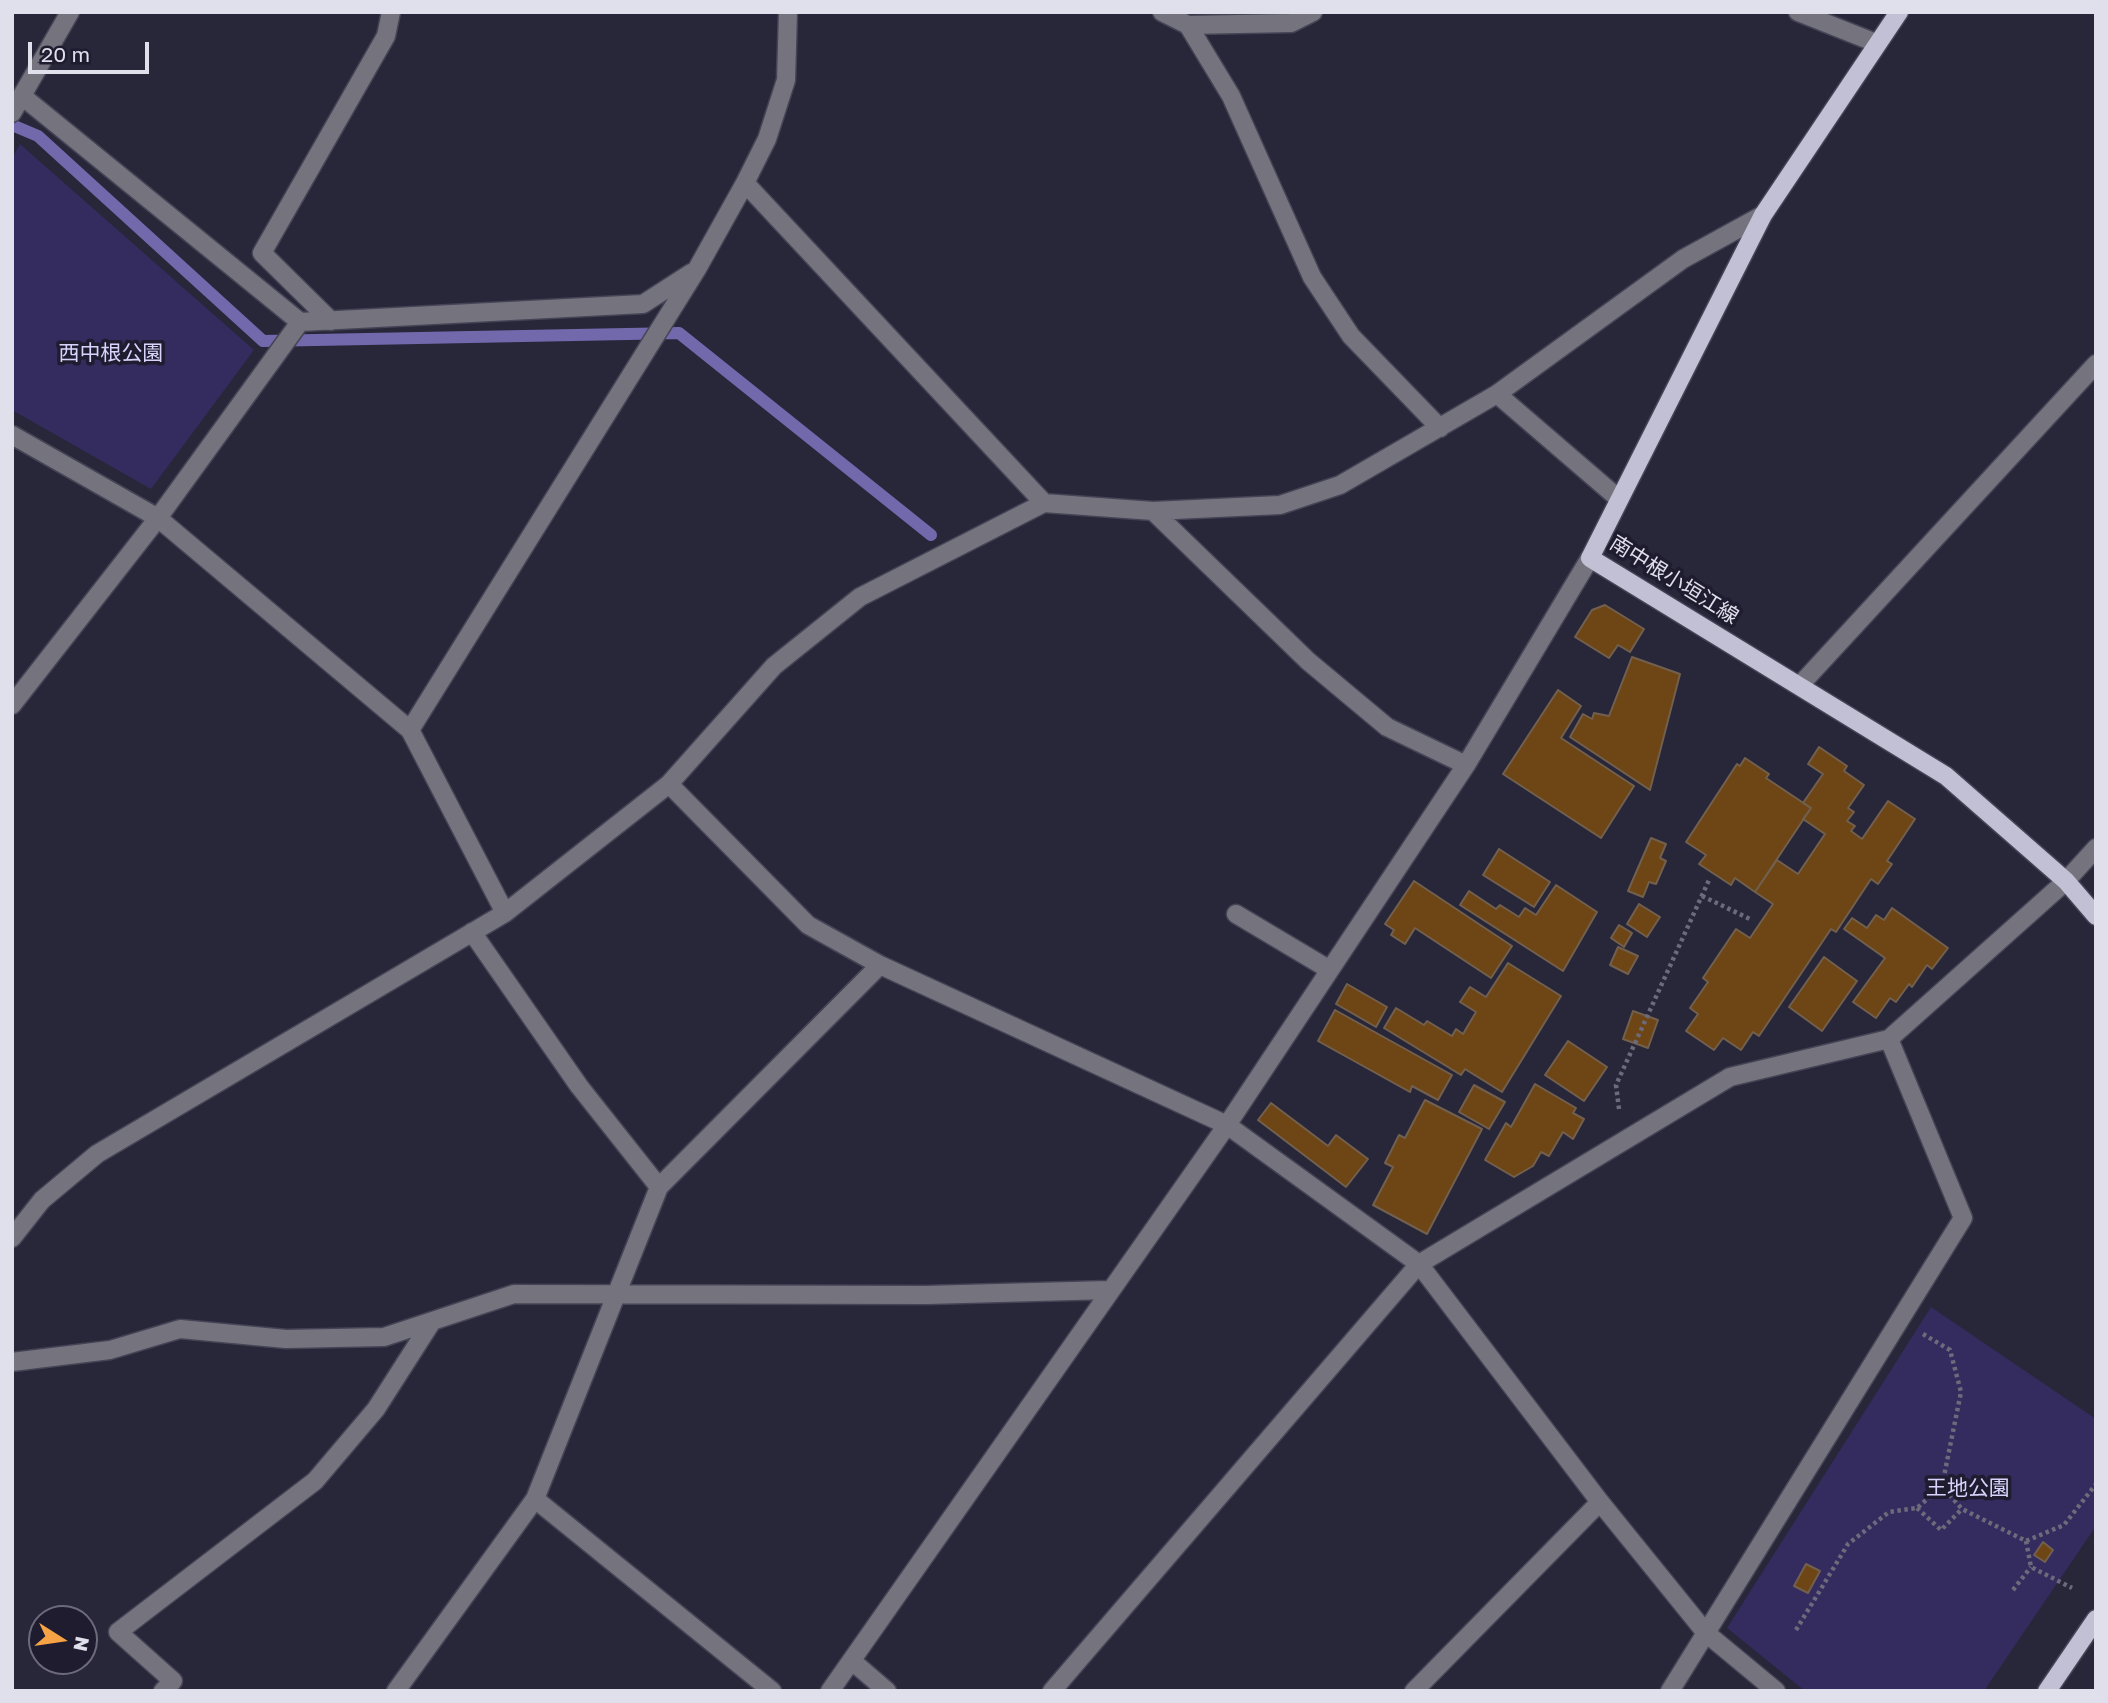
<!DOCTYPE html>
<meta charset="utf-8">
<style>
body{margin:0}
#map{position:relative;width:2108px;height:1703px;overflow:hidden;background:#282639;font-family:"Golos Text",sans-serif}
canvas{display:block}
.frame{position:absolute;inset:0;border:14px solid #e0dfec;pointer-events:none}
.north{position:absolute;left:28px;top:1605px;width:70px;height:70px;box-sizing:border-box;background:#1f1c2f;border:2px solid #6c6a7b;border-radius:50%;rotate:102deg;font-size:19px;font-weight:700;line-height:28px;text-align:center;color:#e0dfec}
.north::after{content:'';display:block;margin:auto;width:24px;height:32px;background:#f5a345;clip-path:polygon(50% 0,100% 100%,50% 72%,0 100%)}
.scale{position:absolute;left:28px;top:42px;width:121px;height:32px;box-sizing:border-box;border:4px solid #e0dfec;border-top:0;padding-left:9px;font-size:21px;line-height:24px;white-space:nowrap;color:#e0dfec;-webkit-text-stroke:5px #1f1c2f;paint-order:stroke}
</style>
<div id="map">
<canvas width="2108" height="1703"></canvas>
<div class="frame"></div>
<div class="north">N</div>
<div class="scale">20 m</div>
</div>
<script>
const ctx = document.querySelector('canvas').getContext('2d');
ctx.lineJoin = 'round';
function paint(path, color) { ctx.fillStyle = color; ctx.fill(path, 'evenodd'); }
const shape = rows => new Path2D(rows.map(r => 'M' + r).join(''));
function strokePath(path, color, width, dash) { ctx.strokeStyle = color; ctx.lineWidth = width; ctx.lineCap = dash ? 'butt' : 'round'; ctx.setLineDash(dash || []); ctx.stroke(path); }
function drawText(font, color, halo, rows, align = 'center') {
  ctx.font = font + ' "Golos Text","Noto Sans JP",sans-serif'; ctx.lineWidth = 7; ctx.setLineDash([]); ctx.textBaseline = 'middle'; ctx.strokeStyle = halo; ctx.fillStyle = color; for (const [text, x, y, turn = 0] of rows) {
    ctx.save(); ctx.translate(x, y); ctx.rotate((+turn || 0) * Math.PI / 180); ctx.textAlign = isNaN(turn) ? turn : align; if (halo) ctx.strokeText(text, 0, 0); ctx.fillText(text, 0, 0); ctx.restore();
  }
}
const green = shape([
 [20,144,254,350,151,489,12,410,12,158],
 [1931,1307,2096,1419,2096,1526,1984,1691,1805,1691,1727,1628]
]);
const stream = shape([
 [12,125,38,136,263,341,679,333,931,535]
]);
const building = shape([
 [1605,605,1644,629,1630,652,1618,645,1609,658,1575,637,1592,610,1605,605],
 [1632,657,1680,674,1650,790,1570,737,1583,714,1592,719,1594,713,1609,716,1632,657],
 [1558,690,1581,706,1561,738,1634,786,1601,838,1503,774,1558,690],
 [1819,747,1847,766,1844,771,1864,785,1848,808,1854,812,1847,821,1855,826,1851,831,1862,839,1888,801,1915,819,1887,861,1892,864,1878,884,1871,879,1836,932,1831,929,1759,1036,1753,1032,1741,1050,1723,1038,1714,1050,1686,1031,1698,1014,1690,1008,1708,982,1703,978,1736,929,1750,938,1773,904,1755,892,1777,860,1798,874,1825,834,1803,819,1811,808,1803,803,1823,774,1808,764,1819,747],
 [1745,758,1769,774,1766,778,1811,808,1755,892,1735,878,1731,885,1699,864,1706,855,1686,842,1737,764,1740,766,1745,758],
 [1651,838,1666,844,1660,858,1666,861,1656,884,1649,882,1643,897,1628,891,1651,838],
 [1499,849,1550,882,1534,907,1483,875,1499,849],
 [1414,881,1512,946,1491,978,1415,928,1405,944,1391,935,1394,930,1385,924,1414,881],
 [1556,885,1597,912,1563,971,1460,905,1469,891,1496,909,1500,905,1519,917,1525,908,1536,915,1556,885],
 [1639,904,1660,917,1647,937,1627,924,1639,904],
 [1892,908,1948,948,1932,969,1927,965,1912,987,1909,984,1896,1002,1890,998,1876,1018,1853,1002,1885,958,1844,929,1852,918,1867,928,1876,915,1884,920,1892,908],
 [1619,925,1632,933,1624,947,1611,938,1619,925],
 [1618,947,1638,956,1628,974,1610,965,1618,947],
 [1824,957,1857,981,1822,1031,1789,1007,1824,957],
 [1508,963,1561,996,1502,1092,1465,1069,1461,1075,1384,1028,1396,1008,1424,1025,1427,1021,1452,1036,1456,1029,1463,1034,1476,1012,1460,1002,1470,987,1486,997,1508,963],
 [1347,984,1387,1007,1376,1027,1336,1004,1347,984],
 [1335,1010,1452,1075,1438,1100,1412,1086,1410,1092,1318,1041,1335,1010],
 [1633,1011,1658,1020,1648,1048,1623,1039,1633,1011],
 [1568,1041,1607,1067,1584,1101,1545,1075,1568,1041],
 [1535,1084,1576,1108,1573,1113,1584,1119,1573,1139,1563,1132,1549,1156,1541,1152,1533,1166,1514,1177,1485,1160,1506,1123,1511,1127,1535,1084],
 [1474,1085,1505,1102,1489,1129,1459,1112,1474,1085],
 [1425,1100,1482,1129,1427,1234,1373,1205,1393,1167,1385,1163,1399,1135,1405,1138,1425,1100],
 [1271,1103,1328,1146,1336,1135,1368,1159,1346,1187,1258,1120,1271,1103],
 [2043,1542,2053,1550,2045,1562,2034,1555,2043,1542],
 [1806,1564,1820,1571,1808,1593,1794,1586,1806,1564]
]);
const path = shape([
 [1702,896,1750,919],
 [1619,1109,1616,1085,1709,880],
 [1923,1334,1950,1350,1961,1392,1942,1486,1962,1509,2026,1541,2064,1525,2096,1484],
 [1917,1508,1941,1530,1962,1509],
 [2026,1541,2031,1567,2072,1588],
 [2013,1590,2031,1567],
 [1796,1630,1848,1544,1889,1512,1917,1508,1942,1486]
]);
const minor = shape([
 [1162,12,1188,25,1291,23,1313,12],
 [1798,12,1876,43],
 [1188,25,1231,96,1312,277,1351,336,1440,428],
 [22,96,300,322,643,304,691,273],
 [12,113,70,12],
 [745,183,1044,503],
 [331,321,262,253,386,36,391,12],
 [1497,394,1619,499],
 [12,435,158,518,410,730,505,913],
 [1153,511,1308,661,1387,727,1466,765],
 [1801,684,2096,364],
 [12,705,158,518,300,322],
 [410,730,697,269,745,183,767,139,786,80,788,12],
 [669,784,808,925,880,965,1227,1125,1419,1264,1600,1502,1706,1633,1776,1691],
 [1236,914,1330,970],
 [472,932,579,1086,659,1187],
 [12,1238,42,1200,97,1154,505,913,669,784,774,666,860,597,1044,503,1153,511,1280,505,1340,485,1497,394,1683,259,1763,215],
 [12,1362,110,1350,180,1329,286,1339,384,1337,514,1294,926,1295,1109,1290],
 [535,1499,772,1691],
 [852,1661,887,1691],
 [163,1691,173,1681,118,1632,315,1481,376,1409,431,1323],
 [396,1691,535,1499,659,1187,880,965],
 [830,1691,1227,1125,1466,765,1590,558],
 [1052,1691,1419,1264,1730,1077,1889,1039,2066,881,2096,848],
 [1414,1691,1600,1502],
 [1670,1691,1963,1218,1889,1039]
]);
const major = shape([
 [1899,12,1763,215,1590,558,1946,776,2066,881,2096,916],
 [2047,1691,2096,1619]
]);
const parkNames = [
 ["西中根公園",111,353],
 ["王地公園",1968,1488]
];
const streetNames = [
 ["南中根小垣江線",1674,580,32]
];
paint(green, '#342b5e');
strokePath(stream, '#7269ad', 12);
paint(building, '#6e4514');
strokePath(building, '#72604f', 2);
strokePath(minor, '#454456', 21);
strokePath(major, '#454456', 21);
strokePath(path, '#6c6a7b', 4.5, [3.5, 3.5]);
strokePath(minor, '#75747e', 18);
strokePath(major, '#c1c0d5', 18);
drawText('21px', '#d7d3fb', '#1f1c2f', parkNames);
drawText('21px', '#e0dfec', '#1f1c2f', streetNames);
</script>
